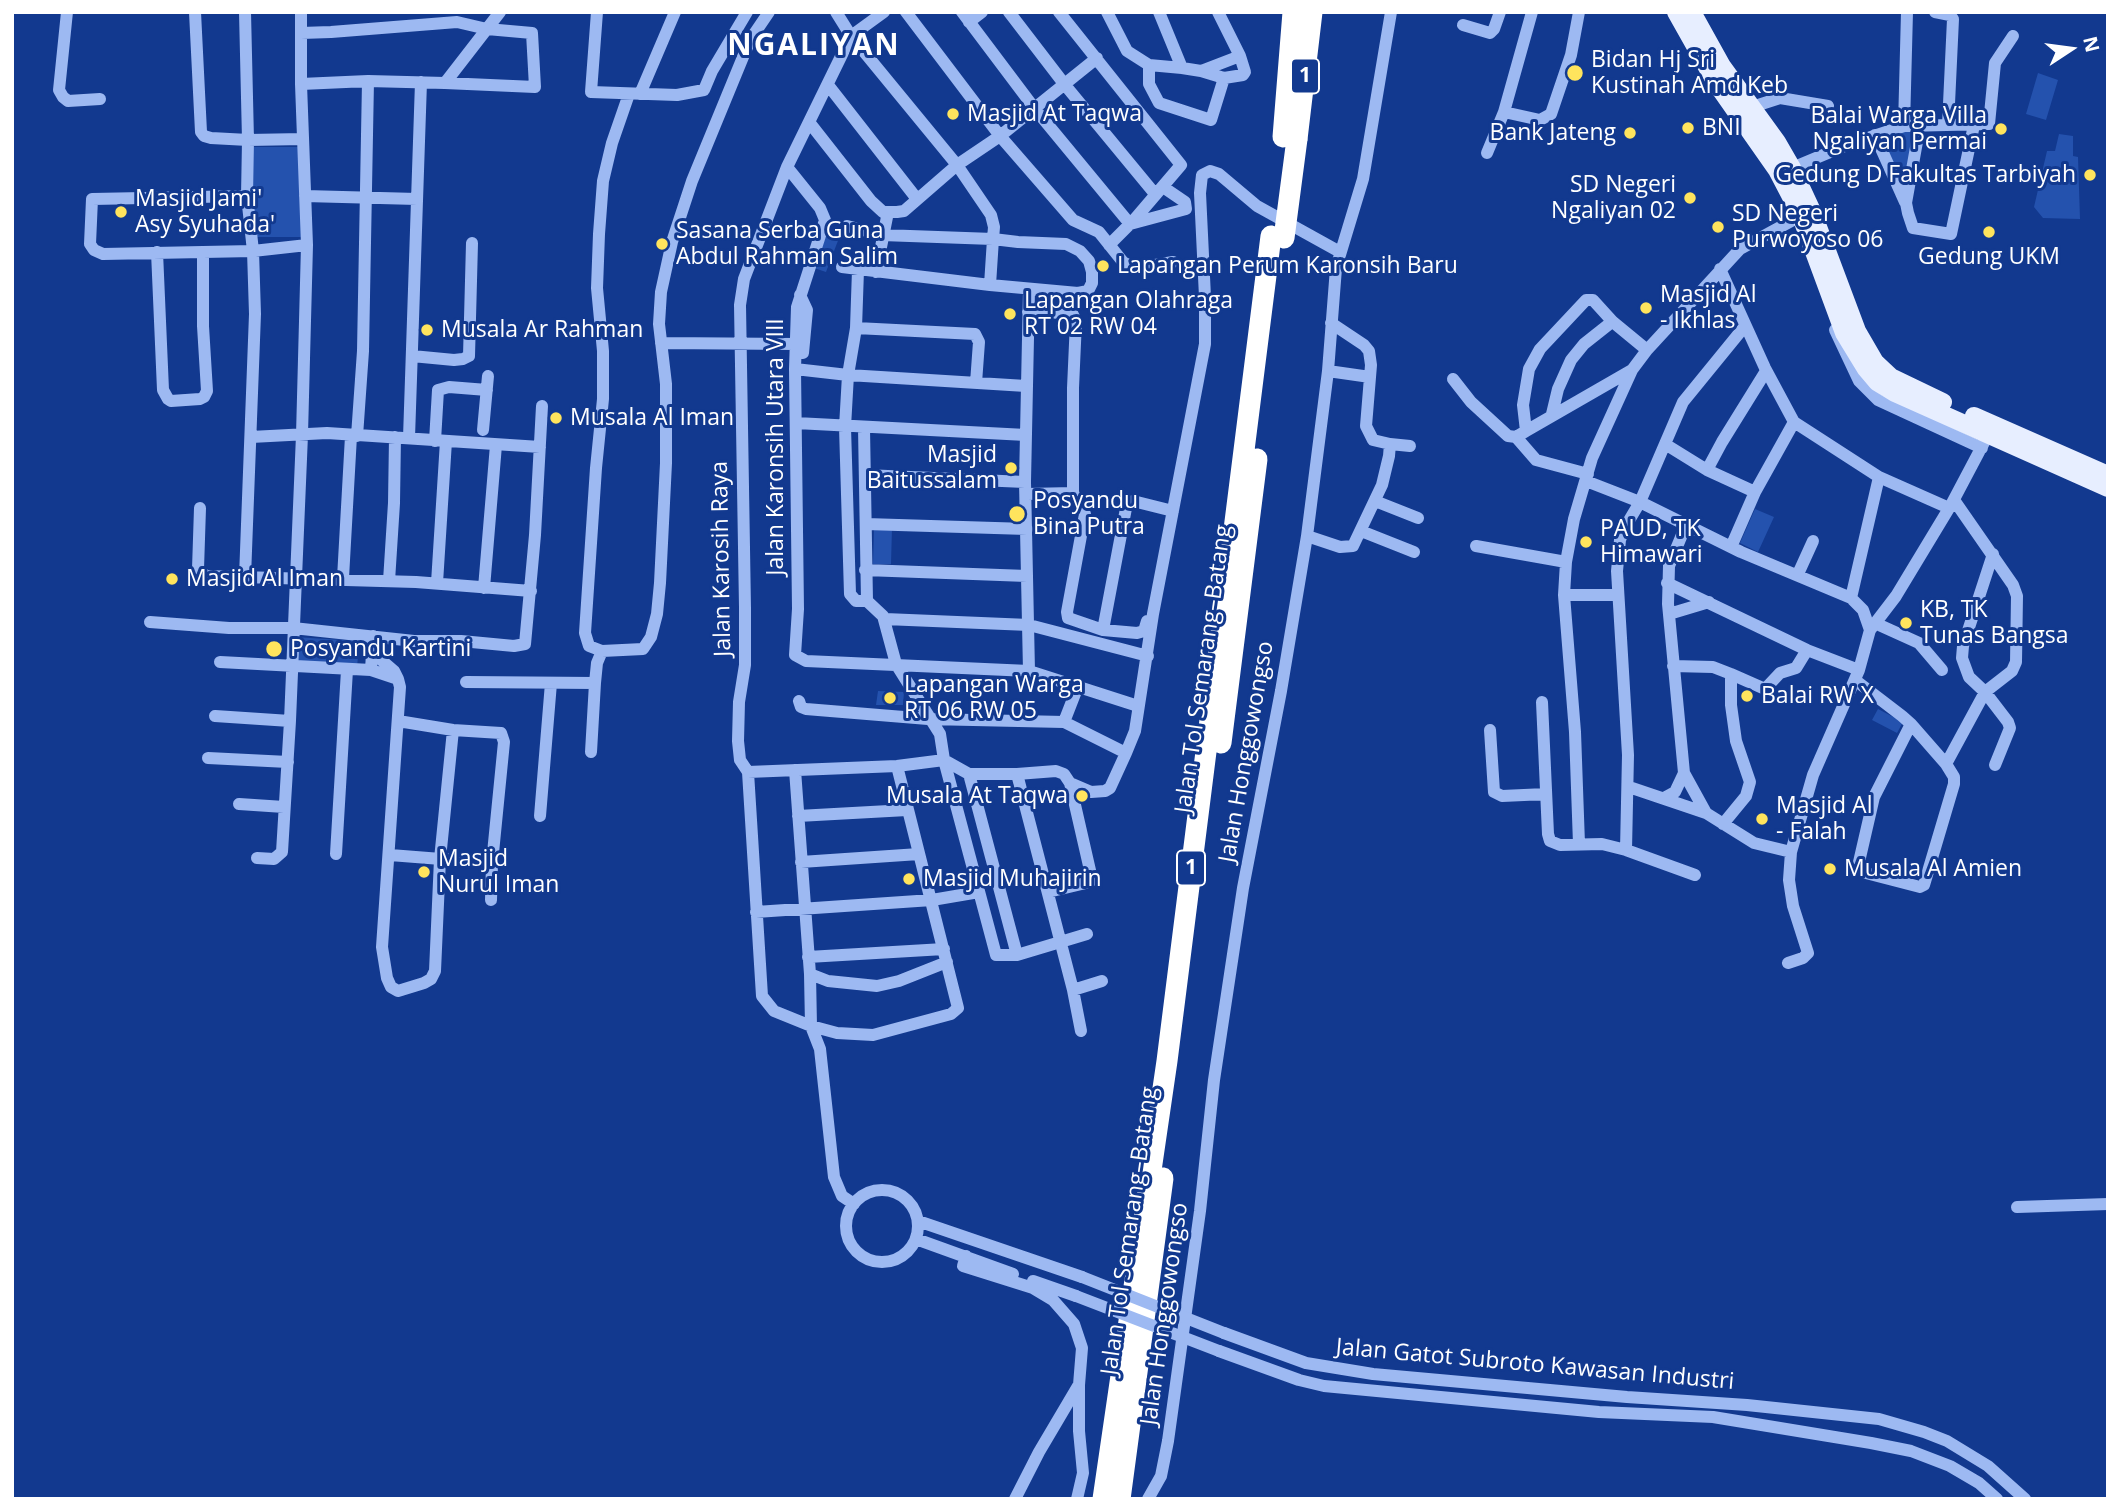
<!DOCTYPE html>
<meta charset="utf-8">
<style>
body{margin:0}
#map{position:relative;width:2120px;height:1511px;overflow:hidden;background:#12398f;font-family:"Open Sans",sans-serif}
canvas{display:block}
.frame{position:absolute;inset:0;border:14px solid #fff;pointer-events:none}
.north{position:absolute;left:2036px;top:14px;width:70px;height:70px;-webkit-text-stroke:5px #12398f;paint-order:stroke;rotate:77deg;font-size:19px;font-weight:700;line-height:28px;text-align:center;color:#fff}
.north::after{content:'';display:block;margin:auto;width:24px;height:32px;background:#fff;clip-path:polygon(50% 0,100% 100%,50% 72%,0 100%)}
</style>
<div id="map">
<canvas width="2120" height="1511"></canvas>
<div class="frame"></div>
<div class="north">N</div>
</div>
<script>
const ctx = document.querySelector('canvas').getContext('2d');
ctx.lineJoin = 'round';
function paint(path, color) { ctx.fillStyle = color; ctx.fill(path, 'evenodd'); }
const shape = rows => new Path2D(rows.map(r => 'M' + r).join(''));
function strokePath(path, color, width, dash) { ctx.strokeStyle = color; ctx.lineWidth = width; ctx.lineCap = dash ? 'butt' : 'round'; ctx.setLineDash(dash || []); ctx.stroke(path); }
function drawText(font, color, halo, rows, align = 'center') {
  ctx.font = font + ' "Open Sans",sans-serif'; ctx.lineWidth = 6; ctx.setLineDash([]); ctx.textBaseline = 'middle'; ctx.strokeStyle = halo; ctx.fillStyle = color; for (const [text, x, y, turn = 0] of rows) {
    ctx.save(); ctx.translate(x, y); ctx.rotate((+turn || 0) * Math.PI / 180); ctx.textAlign = isNaN(turn) ? turn : align; if (halo) ctx.strokeText(text, 0, 0); ctx.fillText(text, 0, 0); ctx.restore();
  }
}
const green = shape([
 [2038,73,2058,80,2046,120,2026,114],
 [1919,129,1904,185,1878,138,1905,130],
 [2059,134,2073,136,2073,156,2078,157,2080,219,2043,218,2034,207,2047,151,2055,151],
 [252,147,300,147,301,237,252,237],
 [827,233,839,238,826,272,814,268],
 [1755,509,1774,517,1758,552,1740,543],
 [874,528,892,528,891,564,873,564],
 [295,637,359,641,357,669,293,665],
 [878,691,904,692,903,705,876,705],
 [1878,709,1903,722,1897,733,1872,720]
]);
const minor = shape([
 [67,12,59,90,63,97,68,101,100,99],
 [195,12,201,132,204,136,211,138,248,140,245,12],
 [597,12,591,92,677,95,704,90,712,71,747,12],
 [836,12,851,36,884,12],
 [906,12,1000,136,1073,220,1099,232,1123,262,1130,266,1137,268,1173,262],
 [962,12,1035,109,1130,224],
 [1009,12,1065,85,1155,194],
 [1059,12,1181,165,1134,220,1109,245],
 [1107,12,1127,51,1149,65,1182,68],
 [1159,12,1182,68,1201,71],
 [1218,12,1240,56,1201,71,1224,78,1243,75,1245,72,1240,56],
 [1935,12,1950,15,1953,19,1948,125],
 [969,22,982,12],
 [1463,25,1490,33,1494,29,1500,12],
 [301,33,331,32,457,22,487,29,532,33,535,87,445,83],
 [1149,65,1149,84,1159,103,1211,120,1224,78],
 [301,84,368,81,445,83,500,12],
 [828,85,917,199],
 [640,94,675,12],
 [1752,107,1780,98,1828,106],
 [1504,112,1540,120,1551,114,1571,55,1579,12],
 [809,122,871,201,883,212,897,212,904,211,957,165,1000,136,1097,58],
 [1920,125,1906,203,1908,213,1913,228,1951,234,1974,125],
 [1904,126,1907,12],
 [1875,135,1905,202],
 [303,139,248,140,247,196,253,251,307,245],
 [1487,153,1504,112,1532,12],
 [787,167,820,208,825,220,797,307,795,369,798,609,795,655,806,661,1029,671,1138,706],
 [1792,168,1847,145,1904,126,1989,124,1995,63,2013,36],
 [305,196,417,199],
 [1130,224,1186,209,1185,202,1163,187],
 [157,252,163,390,168,399,171,401,200,399,204,397,207,391,203,326,203,252],
 [842,267,990,285],
 [1720,269,1765,368,1794,422,1879,477,1949,508],
 [858,270,856,328,848,375,845,427,850,594,856,601,867,601,883,616,896,664,940,734,944,760,996,955,1017,955,1087,934],
 [876,272,888,212],
 [1029,290,1025,482,1029,671],
 [800,295,807,310,803,353],
 [856,328,975,334,979,342,976,383],
 [1835,330,1859,381,1878,400,1982,448],
 [661,343,796,344],
 [412,356,454,360,463,359,469,356,472,243],
 [795,369,848,375,1026,386],
 [1632,370,1526,431,1523,405,1529,369,1540,349,1586,300,1593,300,1613,322,1647,350],
 [1328,371,1370,377],
 [1453,379,1471,402,1508,436,1516,437,1526,431],
 [1552,414,1558,389,1571,360,1584,344,1608,325],
 [796,423,1026,435],
 [864,428,867,601],
 [483,430,488,376],
 [357,436,363,351,368,81],
 [251,437,327,433,540,447],
 [1516,437,1536,460,1588,474],
 [409,438,421,82],
 [435,441,438,390,449,387,487,390],
 [1390,444,1410,446],
 [1665,444,1707,470,1755,492],
 [1707,470,1722,442,1766,371],
 [865,475,1025,482],
 [1586,481,1640,502,1741,552,1851,598,1863,610,1870,630],
 [1073,493,1085,514,1067,612,1068,618,1103,630,1137,633,1144,631,1147,621],
 [1027,494,1073,493,1073,388,1076,321,1072,313,1028,312],
 [1954,500,2013,585,2017,596,2016,662,2012,671,1985,692,2008,722,2010,728,1995,765],
 [1375,501,1418,518],
 [200,508,198,569,206,576,416,582,531,591],
 [866,524,1027,529],
 [1686,525,1669,566,1668,604,1684,773,1706,813],
 [1361,531,1414,552],
 [1307,536,1340,547,1353,546,1382,485,1389,456,1390,444,1373,440,1366,426,1371,365,1369,351,1364,345,1331,323],
 [1476,546,1566,562],
 [1731,547,1755,492,1794,422],
 [865,570,1027,576],
 [1798,574,1813,541],
 [245,577,255,314,253,251,103,254,94,250,90,244,92,199,247,196],
 [343,578,351,436],
 [389,581,394,503,395,437],
 [437,583,446,441],
 [1667,583,1807,650,1859,670],
 [484,588,496,445],
 [1564,595,1617,595],
 [1851,598,1879,477],
 [1669,614,1709,602],
 [885,619,1029,625,1148,656],
 [150,622,229,628,293,628,414,641,461,641,514,646,525,644,535,535,542,406],
 [1877,624,1919,643,1942,670],
 [1103,630,1127,503,1133,501,1173,511],
 [602,651,589,646,585,633,596,468,603,399,603,351,597,288,599,234,603,181,612,143,629,94],
 [372,652,394,671,398,679],
 [220,662,371,670,373,636],
 [1673,666,1713,667,1731,674,1731,705,1736,741,1750,782,1746,796,1723,824],
 [371,670,398,679,400,687,382,947,387,978,391,987,398,991,424,983,431,979,435,971,440,859,453,730],
 [1731,674,1765,689,1780,673,1796,668,1807,650],
 [1855,680,1902,716,1911,724,1946,764,1954,777,1954,784,1924,885,1920,887,1862,872,1859,862,1874,797,1911,724],
 [466,682,595,683,597,663,602,651,643,649,651,637,657,614,660,583,666,463,666,384,659,324,661,292,672,242,692,181,750,40,769,12],
 [799,701,801,707,806,709,928,719,1064,722],
 [1542,702,1548,834,1550,841,1560,845,1602,844,1626,850,1695,875],
 [215,716,290,721],
 [398,721,453,730,501,733,504,742,492,863,491,900],
 [1490,730,1494,792,1502,796,1546,794],
 [591,752,595,683],
 [1126,753,1135,731,1153,614,1205,344,1205,297,1200,193,1202,175,1210,171,1219,174,1257,206,1340,252],
 [208,758,288,762],
 [1946,764,1985,692,1969,677,1962,658,1963,646,1993,554],
 [795,770,810,974,811,1026,820,1049,834,1177,842,1196,854,1204],
 [748,772,740,760,738,741,739,702,745,665,745,608,740,305,744,279,787,167,851,36,957,165,991,215,994,227,993,239,990,285,1078,293,1088,291,1092,283,1092,272,1089,261,1080,251,1066,244,1018,242,993,239,882,235,847,226],
 [748,772,762,996,774,1011,811,1026,837,1033,873,1035,951,1014,958,1008,897,766],
 [748,772,897,766,944,760,969,774,1017,774,1073,990,1081,1031],
 [969,774,1017,955],
 [1017,774,1056,771,1064,774,1070,783,1092,879,1090,882,1048,892],
 [1070,783,1091,792,1105,791,1110,788,1126,753,1064,722,1078,686],
 [1629,787,1706,813,1754,843,1791,852],
 [1664,798,1675,792,1684,773],
 [239,804,284,807],
 [540,816,551,683],
 [798,816,907,810],
 [1579,844,1575,732,1564,595,1566,562,1574,519,1592,458,1632,370,1647,350,1740,249,1806,213],
 [1626,850,1628,755,1617,571,1620,540,1624,529,1640,502,1683,402,1745,326],
 [336,854,347,670],
 [390,855,492,863],
 [257,858,274,859,282,852,290,721,302,435,307,245,301,84,301,12],
 [801,862,919,854],
 [756,912,932,900,979,892],
 [808,957,944,949],
 [1788,963,1803,958,1808,953,1793,906,1789,880,1791,852,1813,775,1859,670,1870,630,1896,596,1951,505,1988,435],
 [810,974,828,981,877,986,899,981,947,962],
 [1073,990,1102,981],
 '846 1226a36 36 0 1 1 72 0a36 36 0 1 1-72 0Z',
 [2017,1207,2108,1204],
 [918,1221,1082,1277],
 [916,1239,1013,1274],
 [966,1256,963,1266,1033,1288,1053,1300,1074,1324,1082,1348,1079,1385,1079,1431,1083,1473,1077,1499],
 [1033,1281,1076,1296],
 [1224,1333,1306,1363,1373,1374,1627,1397,1747,1405,1879,1419,1924,1432,1947,1441,1988,1466,2025,1499],
 [1219,1351,1299,1380,1324,1386,1599,1412,1713,1417,1871,1443,1911,1451,1950,1466,1979,1483,1997,1499],
 [1015,1499,1039,1452,1078,1386],
 [1148,1499,1161,1476,1168,1441,1200,1211,1214,1080,1243,888,1281,691,1307,536,1328,371,1336,268,1363,179,1391,12]
]);
const major = shape([
 [1676,12,1716,83,1777,170,1800,214,1844,333,1866,369,1877,382,1895,393,2108,488],
 [1692,12,1722,66,1777,142,1792,168,1812,211,1857,331,1875,362,1891,377,1943,402],
 [1974,416,2108,475]
]);
const highway = shape([
 [1283,137,1293,12],
 [1297,139,1312,12],
 [1221,743,1257,459],
 [1103,1499,1167,1061,1271,236],
 [1120,1499,1163,1178]
]);
const minorBridge = shape([
 [1082,1277,1224,1333],
 [1076,1296,1219,1351]
]);
const highwayBridge = shape([
 [1284,238,1297,139]
]);
const markers = [
 [1575,73,9,"#ffe45d"],
 [953,114,7,"#ffe45d"],
 [1688,128,7,"#ffe45d"],
 [2001,129,7,"#ffe45d"],
 [1630,133,7,"#ffe45d"],
 [2090,175,7,"#ffe45d"],
 [1690,198,7,"#ffe45d"],
 [121,212,7,"#ffe45d"],
 [1718,227,7,"#ffe45d"],
 [1989,232,7,"#ffe45d"],
 [662,244,7,"#ffe45d"],
 [1103,266,7,"#ffe45d"],
 [1646,308,7,"#ffe45d"],
 [1010,314,7,"#ffe45d"],
 [427,330,7,"#ffe45d"],
 [556,418,7,"#ffe45d"],
 [1011,468,7,"#ffe45d"],
 [1017,514,9,"#ffe45d"],
 [1586,542,7,"#ffe45d"],
 [172,579,7,"#ffe45d"],
 [1906,623,7,"#ffe45d"],
 [274,649,9,"#ffe45d"],
 [1747,696,7,"#ffe45d"],
 [890,698,7,"#ffe45d"],
 [1082,796,7,"#ffe45d"],
 [1762,819,7,"#ffe45d"],
 [1830,869,7,"#ffe45d"],
 [424,872,7,"#ffe45d"],
 [909,879,7,"#ffe45d"]
];
const shields = [
 [1305,76,28],
 [1191,868,28]
];
const shieldNames = [
 ["1",1305,76],
 ["1",1191,868]
];
const poiNames = [
 ["Bidan Hj Sri",1591,60],
 ["Kustinah Amd Keb",1591,86],
 ["Masjid At Taqwa",967,114],
 ["Balai Warga Villa",1987,116,"right"],
 ["Ngaliyan Permai",1987,142,"right"],
 ["BNI",1702,128],
 ["Bank Jateng",1616,133,"right"],
 ["Gedung D Fakultas Tarbiyah",2076,175,"right"],
 ["SD Negeri",1676,185,"right"],
 ["Ngaliyan 02",1676,211,"right"],
 ["Masjid Jami'",135,199],
 ["Asy Syuhada'",135,225],
 ["SD Negeri",1732,214],
 ["Purwoyoso 06",1732,240],
 ["Sasana Serba Guna",676,231],
 ["Abdul Rahman Salim",676,257],
 ["Gedung UKM",1989,257,"center"],
 ["Lapangan Perum Karonsih Baru",1117,266],
 ["Masjid Al",1660,295],
 ["- Ikhlas",1660,321],
 ["Lapangan Olahraga",1024,301],
 ["RT 02 RW 04",1024,327],
 ["Musala Ar Rahman",441,330],
 ["Musala Al Iman",570,418],
 ["Masjid",997,455,"right"],
 ["Baitussalam",997,481,"right"],
 ["Posyandu",1033,501],
 ["Bina Putra",1033,527],
 ["PAUD, TK",1600,529],
 ["Himawari",1600,555],
 ["Masjid Al Iman",186,579],
 ["KB, TK",1920,610],
 ["Tunas Bangsa",1920,636],
 ["Posyandu Kartini",290,649],
 ["Lapangan Warga",904,685],
 ["RT 06 RW 05",904,711],
 ["Balai RW X",1761,696],
 ["Musala At Taqwa",1068,796,"right"],
 ["Masjid Al",1776,806],
 ["- Falah",1776,832],
 ["Masjid",438,859],
 ["Nurul Iman",438,885],
 ["Musala Al Amien",1844,869],
 ["Masjid Muhajirin",923,879]
];
const streetNames = [
 ["Jalan Karonsih Utara VIII",776,447,-90],
 ["Jalan Karosih Raya",722,559,-91],
 ["Jalan Tol Semarang–Batang",1204,669,-82],
 ["Jalan Honggowongso",1247,752,-80],
 ["Jalan Tol Semarang–Batang",1130,1231,-82],
 ["Jalan Honggowongso",1165,1314,-82],
 ["Jalan Gatot Subroto Kawasan Industri",1535,1365,5]
];
const districtNames = [
 ["NGALIYAN",814,46]
];
paint(green, '#2452ae');
strokePath(minor, '#9db9f2', 12);
strokePath(major, '#e7eeff', 18);
strokePath(highway, '#fff', 21);
strokePath(minorBridge, '#9db9f2', 12);
strokePath(highwayBridge, '#fff', 21);
for (const [x, y, r, color] of markers) { const dot = new Path2D(); dot.arc(x, y, r, 0, 2 * Math.PI); ctx.fillStyle = color; ctx.fill(dot); strokePath(dot, '#12398f', 2.5); }
for (const [x, y, w] of shields) { const box = new Path2D(); box.roundRect(x - w / 2, y - 17.5, w, 35, 5); ctx.fillStyle = '#12398f'; ctx.fill(box); strokePath(box, '#fff', 2); }
drawText('bold 21px', '#fff', null, shieldNames);
drawText('23px', '#fff', '#12398f', poiNames, 'left');
drawText('23px', '#fff', '#12398f', streetNames);
ctx.letterSpacing = '2px';
drawText('bold 30px', '#fff', '#12398f', districtNames);
ctx.letterSpacing = '0px';
</script>
